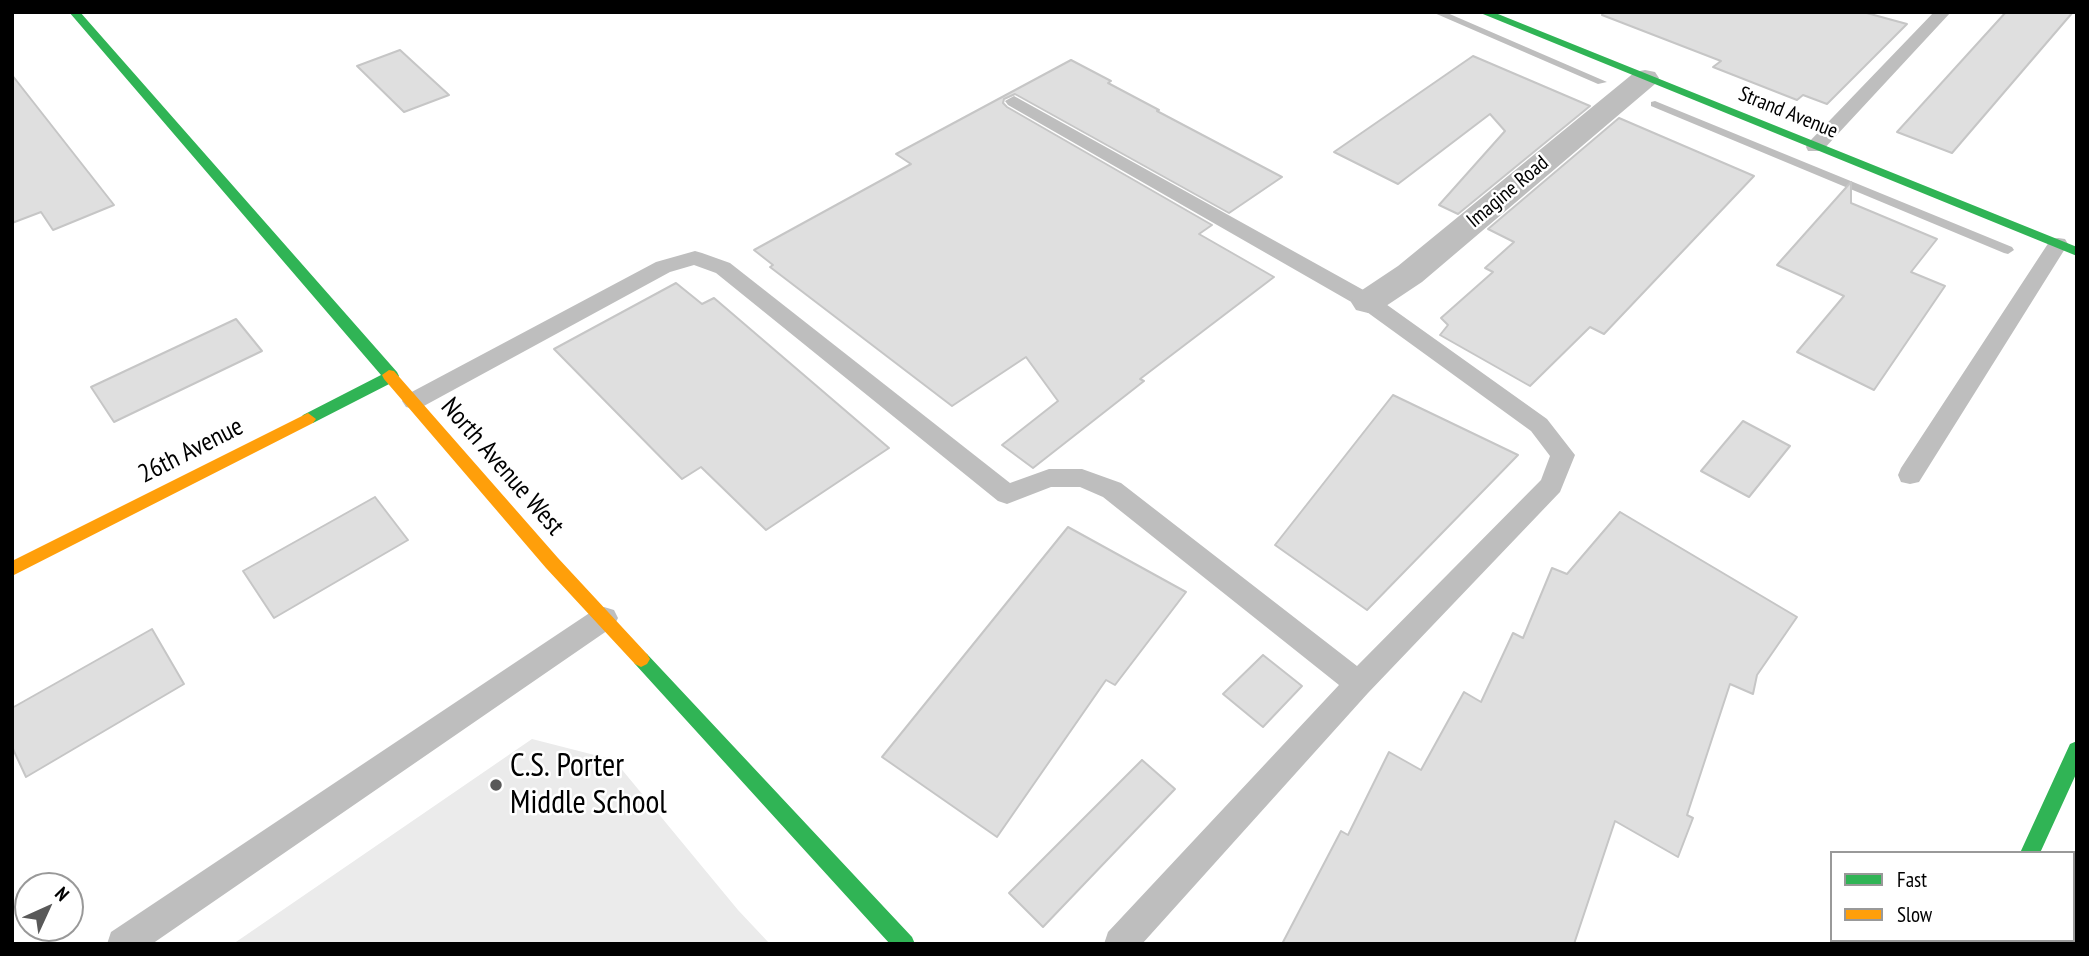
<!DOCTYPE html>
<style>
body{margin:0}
#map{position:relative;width:2089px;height:956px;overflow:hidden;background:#fff;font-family:"PT Sans Narrow",sans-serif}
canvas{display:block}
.frame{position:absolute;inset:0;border:14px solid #000;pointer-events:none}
.legend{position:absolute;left:1830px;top:851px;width:245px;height:91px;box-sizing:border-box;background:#fff;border:2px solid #999;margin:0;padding:9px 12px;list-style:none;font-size:21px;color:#000}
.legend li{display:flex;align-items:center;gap:14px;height:35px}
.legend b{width:35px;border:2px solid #999}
.north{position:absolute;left:14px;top:872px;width:70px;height:70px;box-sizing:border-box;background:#fff;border:2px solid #999;border-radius:50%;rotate:45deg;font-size:19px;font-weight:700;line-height:28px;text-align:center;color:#000}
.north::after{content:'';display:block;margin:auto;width:24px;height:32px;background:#595959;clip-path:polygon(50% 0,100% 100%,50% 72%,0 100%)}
</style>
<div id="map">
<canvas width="2089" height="956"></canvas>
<div class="frame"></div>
<ul class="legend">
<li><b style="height:9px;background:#30b455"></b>Fast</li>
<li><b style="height:9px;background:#ff9f0a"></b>Slow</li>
</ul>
<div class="north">N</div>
</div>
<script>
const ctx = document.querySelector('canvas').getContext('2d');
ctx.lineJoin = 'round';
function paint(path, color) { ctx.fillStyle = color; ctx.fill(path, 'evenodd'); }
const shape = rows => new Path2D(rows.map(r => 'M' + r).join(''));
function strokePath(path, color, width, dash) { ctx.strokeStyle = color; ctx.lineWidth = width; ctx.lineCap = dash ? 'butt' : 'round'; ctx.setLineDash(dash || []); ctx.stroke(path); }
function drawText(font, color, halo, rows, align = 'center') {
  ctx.font = font + ' "PT Sans Narrow",sans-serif'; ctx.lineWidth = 5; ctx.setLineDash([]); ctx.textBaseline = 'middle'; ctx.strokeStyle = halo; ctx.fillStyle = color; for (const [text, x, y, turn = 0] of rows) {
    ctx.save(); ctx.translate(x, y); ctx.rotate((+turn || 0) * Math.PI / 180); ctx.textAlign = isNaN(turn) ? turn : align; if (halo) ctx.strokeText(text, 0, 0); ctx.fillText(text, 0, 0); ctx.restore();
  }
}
const green = shape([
 [532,739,614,760,738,910,770,944,233,944]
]);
const stream = shape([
 [1432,12,1445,12,1607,82,1598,84,1432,12],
 [1655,101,2012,247,2014,250,2008,254,2004,253,1651,106,1651,102,1655,101]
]);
const building = shape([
 [1603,12,1863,12,1907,24,1827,104,1803,95,1797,100,1713,67,1721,61,1602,15,1603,12],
 [2006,12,2073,12,1952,153,1897,132,2006,12],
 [400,50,449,95,404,112,357,66,400,50],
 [1473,56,1590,106,1458,214,1439,205,1505,131,1490,114,1398,184,1334,152,1473,56],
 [1071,60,1111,81,1108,83,1159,110,1157,111,1282,177,1229,213,1015,94,1004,99,1003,103,1007,107,1212,225,1199,234,1274,277,1140,379,1144,381,1033,468,1002,445,1058,401,1026,357,952,406,770,267,773,265,754,250,911,164,896,154,1071,60],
 [12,75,114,205,53,230,41,212,12,223,12,75],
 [1619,118,1754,176,1604,334,1590,327,1530,386,1440,335,1448,325,1441,318,1493,272,1485,268,1514,242,1488,229,1619,118],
 [1851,182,1851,203,1937,239,1911,272,1945,286,1874,390,1797,352,1844,296,1777,265,1851,182],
 [676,283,702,304,714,298,889,448,766,530,701,467,682,479,554,349,676,283],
 [236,319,262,351,114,422,91,387,236,319],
 [1393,395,1518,455,1367,610,1275,545,1393,395],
 [1743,421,1790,446,1749,497,1701,471,1743,421],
 [375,497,408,540,274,618,243,571,375,497],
 [1620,512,1797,617,1757,675,1753,694,1730,684,1687,815,1693,818,1678,857,1615,821,1574,944,1282,944,1341,831,1348,835,1389,752,1421,770,1464,692,1481,702,1513,633,1523,638,1552,568,1567,574,1620,512],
 [1068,527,1186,592,1115,685,1106,680,997,837,882,757,1068,527],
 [152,629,184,684,26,777,12,747,12,708,152,629],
 [1263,655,1302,686,1263,727,1223,694,1263,655],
 [1142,760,1175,789,1043,927,1009,893,1142,760]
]);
const lane = shape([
 [1934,12,1951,12,1822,151,1808,151,1806,147,1808,143,1934,12],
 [1014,96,1376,297,1547,419,1575,455,1560,492,1368,693,1142,944,1104,944,1108,932,1339,685,1103,497,1080,487,1051,487,1007,504,998,501,716,273,694,265,670,272,422,407,414,409,406,407,402,401,406,395,656,262,695,251,702,253,730,263,1010,483,1049,469,1082,469,1121,483,1357,666,1541,480,1550,456,1531,431,1360,307,1008,105,1005,101,1014,96],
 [2058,238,2065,239,2068,244,1919,482,1910,484,1901,482,1898,475,1901,468,2051,239,2058,238],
 [604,607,614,610,618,618,614,626,152,944,107,944,111,932,594,610,604,607]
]);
const street = shape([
 [1645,70,1655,72,1659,78,1655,84,1422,282,1380,310,1368,313,1356,310,1351,302,1356,294,1398,266,1635,72,1645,70]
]);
const fast = shape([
 [69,12,80,12,397,372,399,376,397,380,313,423,303,423,300,419,303,415,381,375,69,12],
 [1478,12,1493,12,2077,247,2077,256,1478,12],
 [641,651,647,654,912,937,915,944,890,944,635,664,632,659,635,654,641,651],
 [2077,741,2077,772,2040,853,2020,853,2070,744,2077,741],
 [1980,940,2001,940,2000,944,1979,944,1980,940]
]);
const slow = shape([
 [389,370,394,371,558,558,647,654,650,659,647,664,641,667,635,664,546,568,384,379,382,375,389,370],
 [308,413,316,419,313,423,12,576,12,561,308,413]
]);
const markers = [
 [496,785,7,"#595959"]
];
const farStreetnames = [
 ["Strand Avenue",1788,113,22],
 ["Imagine Road",1508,192,-40]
];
const streetNames = [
 ["26th Avenue",191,451,-27],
 ["North Avenue West",502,467,49]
];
const nearPoinames = [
 ["C.S. Porter",510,767],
 ["Middle School",510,804]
];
paint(green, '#ebebeb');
paint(stream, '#bebebe');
paint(building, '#dfdfdf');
strokePath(building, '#c6c6c6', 2);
paint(lane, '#bebebe');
paint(street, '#bebebe');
paint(fast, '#30b455');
paint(slow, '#ff9f0a');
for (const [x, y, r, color] of markers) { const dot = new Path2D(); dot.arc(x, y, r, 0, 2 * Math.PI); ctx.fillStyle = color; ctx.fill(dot); strokePath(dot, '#fff', 2.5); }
drawText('21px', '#000', '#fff', farStreetnames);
drawText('26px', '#000', '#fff', streetNames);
drawText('32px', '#000', '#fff', nearPoinames, 'left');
</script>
